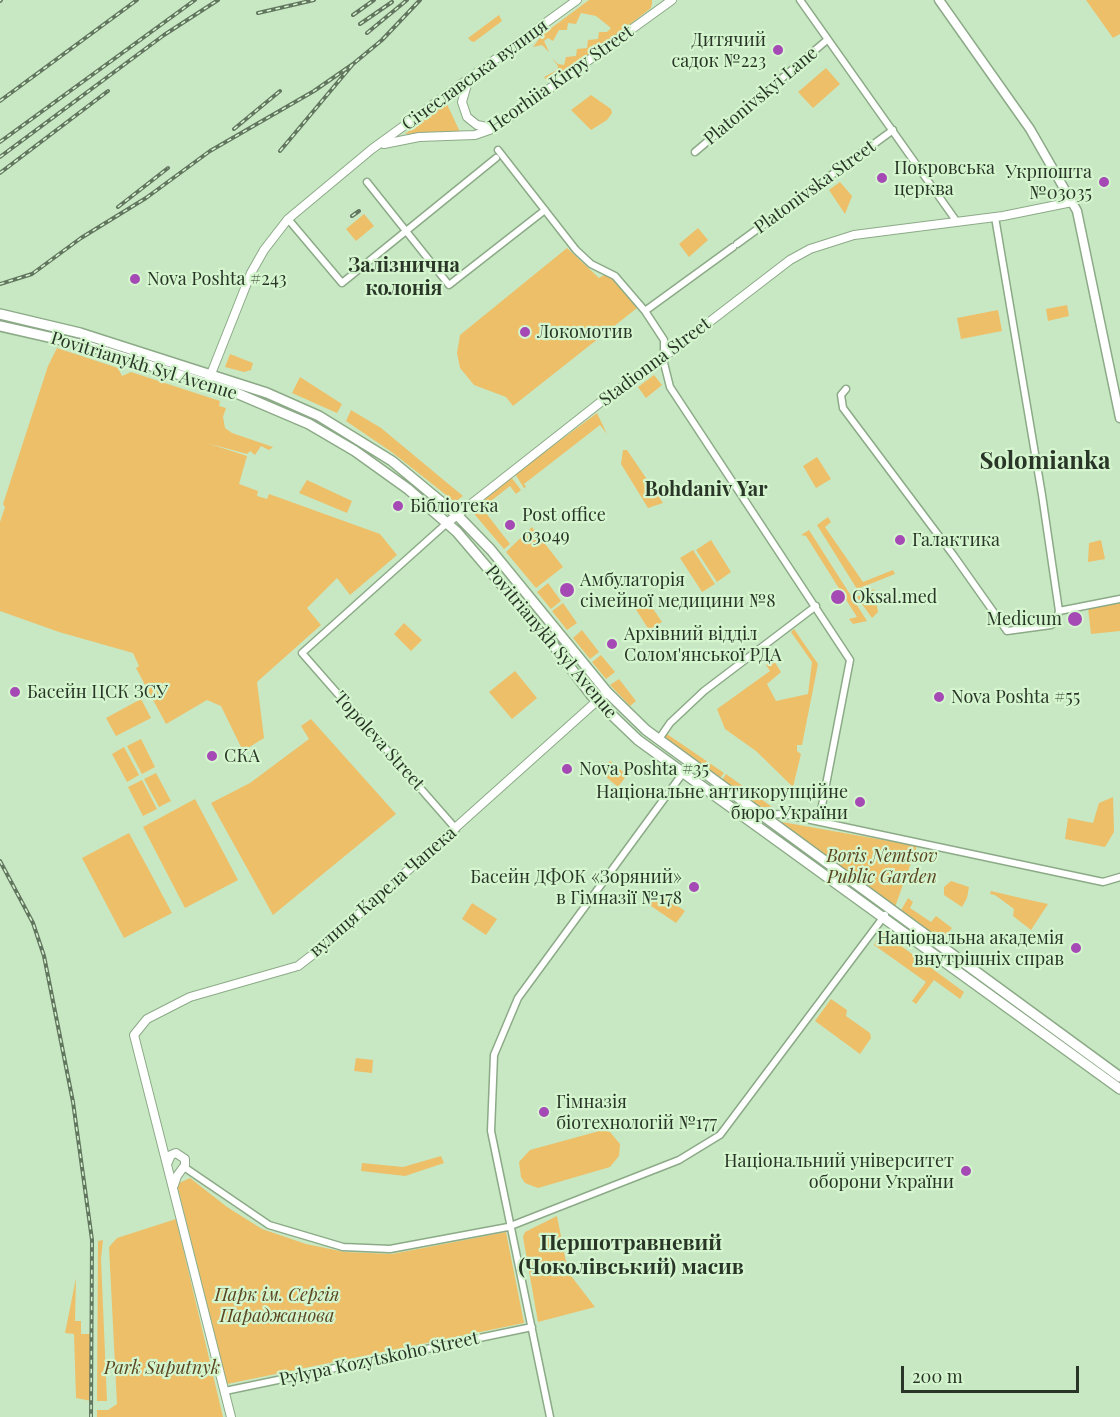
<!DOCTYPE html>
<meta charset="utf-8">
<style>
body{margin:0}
#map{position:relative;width:1120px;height:1417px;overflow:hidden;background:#c8e8c3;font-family:"Playfair Display",serif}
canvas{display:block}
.scale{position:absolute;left:901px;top:1366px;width:178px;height:27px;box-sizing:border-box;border:3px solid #293627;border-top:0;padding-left:8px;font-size:18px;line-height:21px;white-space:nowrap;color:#293627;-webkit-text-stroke:4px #d5f5cf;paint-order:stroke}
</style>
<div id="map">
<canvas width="1120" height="1417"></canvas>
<div class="scale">200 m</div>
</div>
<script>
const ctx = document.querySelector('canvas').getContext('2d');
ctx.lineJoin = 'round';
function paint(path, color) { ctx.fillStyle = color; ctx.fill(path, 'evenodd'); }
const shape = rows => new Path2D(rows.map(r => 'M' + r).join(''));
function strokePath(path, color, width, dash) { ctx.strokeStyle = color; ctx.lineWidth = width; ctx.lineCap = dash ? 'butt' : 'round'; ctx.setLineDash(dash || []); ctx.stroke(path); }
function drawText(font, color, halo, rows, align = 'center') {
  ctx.font = font + ' "Playfair Display",serif'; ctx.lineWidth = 4.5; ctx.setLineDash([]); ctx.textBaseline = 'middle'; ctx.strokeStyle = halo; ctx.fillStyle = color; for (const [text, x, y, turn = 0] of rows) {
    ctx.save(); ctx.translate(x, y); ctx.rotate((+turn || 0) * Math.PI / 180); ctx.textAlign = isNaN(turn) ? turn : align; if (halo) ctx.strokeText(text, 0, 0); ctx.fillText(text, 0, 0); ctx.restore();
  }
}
const green = shape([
 [589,0,652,0,652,3,651,8,564,75,556,75,547,81,544,77,557,70,558,66,552,58,558,64,564,65,566,57,576,56,577,49,587,48,588,40,598,39,599,32,607,32,611,28,596,16,581,13,576,24,568,23,567,30,559,30,553,41,548,38,544,41,549,52,542,45,533,47,542,35],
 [1086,0,1120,0,1120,34,1113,38],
 [499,15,502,21,474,42,471,41,468,38],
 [826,68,840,84,813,108,798,92],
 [591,95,611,109,612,113,607,120,591,130,571,110],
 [446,102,460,132,405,134],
 [840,182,852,196,845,214,829,190],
 [364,214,374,226,356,241,346,229],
 [698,228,708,240,689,257,679,244],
 [567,248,599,278,606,274,610,275,637,308,513,406,506,397,474,385,460,368,457,353,460,335],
 [1067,305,1069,316,1048,321,1046,309],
 [998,310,1002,331,961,339,957,318],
 [57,348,118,368,122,376,131,372,220,401,219,406,226,408,223,417,225,428,232,433,273,447,269,450,261,446,255,455,250,451,247,454,207,443,247,456,239,484,258,491,257,496,267,499,269,494,380,534,397,555,350,595,337,578,307,608,321,625,257,682,264,738,243,751,221,706,207,700,166,724,136,668,139,666,133,653,59,632,0,611,0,522,5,507,3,504,48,366],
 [230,354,253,363,251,370,244,372,225,367],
 [654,375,662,385,646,398,638,387],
 [300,377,342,404,337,413,292,393],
 [351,410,381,428,463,496,455,502,393,453,346,421],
 [597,413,607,434,600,425,524,484,526,487,524,488,515,474],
 [623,450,627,450,663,503,648,508,621,464],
 [817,457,831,479,816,488,803,466],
 [511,477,521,490,516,494,510,486,482,508,510,544,504,549,470,509],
 [307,480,352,501,347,513,299,493],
 [828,517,831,522,825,527,863,582,893,570,895,574,857,589,817,525],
 [532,527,563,567,536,588,506,552],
 [809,530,867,621,853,624,849,619,857,617,806,536,801,535],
 [711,540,731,572,717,582,696,550],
 [1101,540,1105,559,1088,562,1089,543],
 [693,550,715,584,702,592,680,558],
 [548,583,561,601,551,609,537,592],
 [874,589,878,612,872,618,857,597],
 [647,600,662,622,649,630,635,608],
 [563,603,577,623,567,630,552,611],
 [1120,603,1120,631,1091,634,1088,608],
 [404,623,422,640,411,651,394,634],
 [794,629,818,664,802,745,797,745,797,751,801,754,793,787,756,751,725,729,717,709,770,671,766,665,770,662,764,653,767,650,781,672,767,684,776,701,808,694,812,662,791,632],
 [582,630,599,652,590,659,573,638],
 [601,655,615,672,606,679,592,662],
 [515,671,537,698,512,719,489,692],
 [619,679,636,701,630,706,610,685],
 [141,699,151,718,116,736,106,718],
 [311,719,396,814,273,915,211,803,250,783,309,739,301,726],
 [667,734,724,773,720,778,664,738],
 [141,739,155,767,142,774,127,746],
 [124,747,139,775,127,782,112,754],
 [610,761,627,775,618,787,600,772],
 [156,773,171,801,159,807,144,779],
 [726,774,772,807,761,807,722,780],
 [142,780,157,809,143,816,128,787],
 [1113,797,1114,832,1105,847,1065,839,1068,818,1093,823,1099,803],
 [195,799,238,880,185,908,143,827],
 [782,822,917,846,895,907,781,824],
 [129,833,172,913,124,938,82,858],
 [951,881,969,887,967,898,962,907,944,895,944,887],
 [654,890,685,911,676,923,645,902],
 [991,891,1025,899,1048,904,1031,930,1013,916,1014,909,995,895,990,894],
 [908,898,913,902,910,908,931,922,936,916,952,928,942,941,900,912],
 [472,903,497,919,486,935,462,919],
 [882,932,964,992,960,999,934,980,916,1004,912,1001,926,982,874,945],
 [831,999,847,1010,846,1016,870,1033,871,1038,860,1054,815,1021],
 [356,1058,373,1060,372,1073,354,1071],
 [603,1130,610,1132,620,1144,619,1156,610,1167,538,1188,525,1183,521,1177,519,1162,530,1150],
 [441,1156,444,1163,405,1176,361,1171,362,1163,403,1167],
 [190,1178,227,1207,262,1229,306,1244,345,1252,392,1254,506,1232,524,1323,227,1384,177,1184],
 [557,1216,568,1272,595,1307,538,1322,523,1237,525,1232],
 [176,1219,223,1417,97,1417,97,1410,108,1410,117,1404,109,1247,117,1238],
 [103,1240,101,1259,107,1401,97,1401,98,1241],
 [76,1278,75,1321,81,1321,81,1334,91,1334,91,1401,76,1398,74,1334,65,1333]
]);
const minor = shape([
 [800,0,957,222],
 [498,150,576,250,591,264,615,276,645,311,664,340,664,363,670,387,850,660,819,821],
 [695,152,827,40],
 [367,182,449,285,545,210],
 [288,219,342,283,496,158],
 [737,244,893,130],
 [645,311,733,247],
 [846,389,841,395,843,408,954,556,1007,631,1051,625,1056,622,1059,611,1042,495,995,217],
 [447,523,302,653,456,829],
 [1059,611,1120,599],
 [659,739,670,723,704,691,816,606],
 [753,824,759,815,783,814,1103,882,1120,877],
 [184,1167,269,1225,343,1247,390,1249,508,1227,679,1160,720,1135,885,915],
 [225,1391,532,1327],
 [550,1417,491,1131,494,1055,518,998,683,773]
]);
const tertiary = shape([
 [468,81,462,102,467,117,477,125,492,128],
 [384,144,419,137,475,135,495,128,672,0],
 [209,379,251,273,264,250,288,219,372,149,577,0],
 [447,523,602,401,656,363,790,260,810,249,854,235,1003,216,1072,202],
 [168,1162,171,1155,176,1153,185,1159,185,1165,177,1176,174,1185],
 [231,1417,134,1035,147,1019,190,997,298,966,320,949,607,692]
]);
const secondary = shape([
 [939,0,1030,129,1077,211,1120,418]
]);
const primary = shape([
 [0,314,80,333,267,393,319,416,392,461,457,515,491,550,607,692,646,730,1120,1077],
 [0,326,88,346,234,392,309,424,355,451,408,489,457,532,554,646,592,696,638,740,1120,1089]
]);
const rail = shape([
 [0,1,1,0],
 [258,13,314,0],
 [353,15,374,0],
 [360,24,392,2],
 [367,33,407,0],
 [0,101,137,0],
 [234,129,280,91],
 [0,142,195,0],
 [280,151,353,64,382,40,420,0],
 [0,157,164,35,218,0],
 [0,173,108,91],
 [118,207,168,168],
 [352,216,359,211],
 [0,284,32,274,81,238,146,198,210,151,314,91,353,64],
 [0,861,33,923,44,956,73,1102,92,1240,91,1417]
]);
const markers = [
 [778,50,6,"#a54ab5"],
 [882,178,6,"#a54ab5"],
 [1104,182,6,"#a54ab5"],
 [135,279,6,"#a54ab5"],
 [525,332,6,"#a54ab5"],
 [398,506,6,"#a54ab5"],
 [510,525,6,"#a54ab5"],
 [900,540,6,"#a54ab5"],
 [567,590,8,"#a54ab5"],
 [838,597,8,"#a54ab5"],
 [1075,619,8,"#a54ab5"],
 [612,644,6,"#a54ab5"],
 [15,692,6,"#a54ab5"],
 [939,697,6,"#a54ab5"],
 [212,756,6,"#a54ab5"],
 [567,769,6,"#a54ab5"],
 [860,802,6,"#a54ab5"],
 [694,887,6,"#a54ab5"],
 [1076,948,6,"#a54ab5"],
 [544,1112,6,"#a54ab5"],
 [966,1171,6,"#a54ab5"]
];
const poiNames = [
 ["Дитячий",766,40,"right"],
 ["садок №223",766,61,"right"],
 ["Покровська",894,168],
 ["церква",894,189],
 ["Укрпошта",1092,172,"right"],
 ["№03035",1092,193,"right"],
 ["Nova Poshta #243",147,279],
 ["Локомотив",537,332],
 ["Бібліотека",410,506],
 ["Post office",522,515],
 ["03049",522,536],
 ["Галактика",912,540],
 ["Амбулаторія",580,580],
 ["сімейної медицини №8",580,601],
 ["Oksal.med",852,597],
 ["Medicum",1062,619,"right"],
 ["Архівний відділ",624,634],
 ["Солом'янської РДА",624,655],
 ["Басейн ЦСК ЗСУ",27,692],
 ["Nova Poshta #55",951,697],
 ["СКА",224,756],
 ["Nova Poshta #35",579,769],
 ["Національне антикорупційне",848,792,"right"],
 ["бюро України",848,813,"right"],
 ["Басейн ДФОК «Зоряний»",682,877,"right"],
 ["в Гімназії №178",682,898,"right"],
 ["Національна академія",1064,938,"right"],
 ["внутрішніх справ",1064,959,"right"],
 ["Гімназія",556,1102],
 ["біотехнологій №177",556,1123],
 ["Національний університет",954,1161,"right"],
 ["оборони України",954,1182,"right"]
];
const streetNames = [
 ["Січеславська вулиця",475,75,-36],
 ["Heorhiia Kirpy Street",561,79,-35],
 ["Platonivskyi Lane",761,96,-40],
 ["Platonivska Street",815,187,-36],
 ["Stadionna Street",655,362,-37],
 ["Povitrianykh Syl Avenue",144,366,17],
 ["Povitrianykh Syl Avenue",551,642,50],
 ["Topoleva Street",379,741,48],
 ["вулиця Карела Чапека",383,892,-41],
 ["Pylypa Kozytskoho Street",379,1359,-12]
];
const parkNames = [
 ["Boris Nemtsov",882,856],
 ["Public Garden",882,877],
 ["Парк ім. Сергія",277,1295],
 ["Параджанова",277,1316],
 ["Park Suputnyk",162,1368]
];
const neighbourhoodNames = [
 ["Залізнична",404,266],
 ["колонія",404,289],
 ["Bohdaniv Yar",706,490]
];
const quarterNames = [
 ["Першотравневий",631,1243],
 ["(Чоколівський) масив",631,1267]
];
const districtNames = [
 ["Solomianka",1045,462]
];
paint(green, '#edbf69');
strokePath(minor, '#8caa87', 9);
strokePath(tertiary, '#8caa87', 10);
strokePath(secondary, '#8caa87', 11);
strokePath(primary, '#8caa87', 12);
strokePath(minor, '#fff', 6);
strokePath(tertiary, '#fff', 8);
strokePath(secondary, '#fff', 8);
strokePath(primary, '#fff', 9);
strokePath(rail, '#62765f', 4);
strokePath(rail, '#d5f5cf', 1.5, [4.5]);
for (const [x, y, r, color] of markers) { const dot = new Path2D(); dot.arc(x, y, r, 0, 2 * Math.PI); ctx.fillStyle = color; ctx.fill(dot); strokePath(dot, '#d5f5cf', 2); }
drawText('18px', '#293627', '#d5f5cf', poiNames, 'left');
drawText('18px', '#293627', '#d5f5cf', streetNames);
drawText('italic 18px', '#5a4621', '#d5f5cf', parkNames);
drawText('bold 20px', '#293627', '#d5f5cf', neighbourhoodNames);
drawText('bold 21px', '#293627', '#d5f5cf', quarterNames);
drawText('bold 24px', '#293627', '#d5f5cf', districtNames);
</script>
